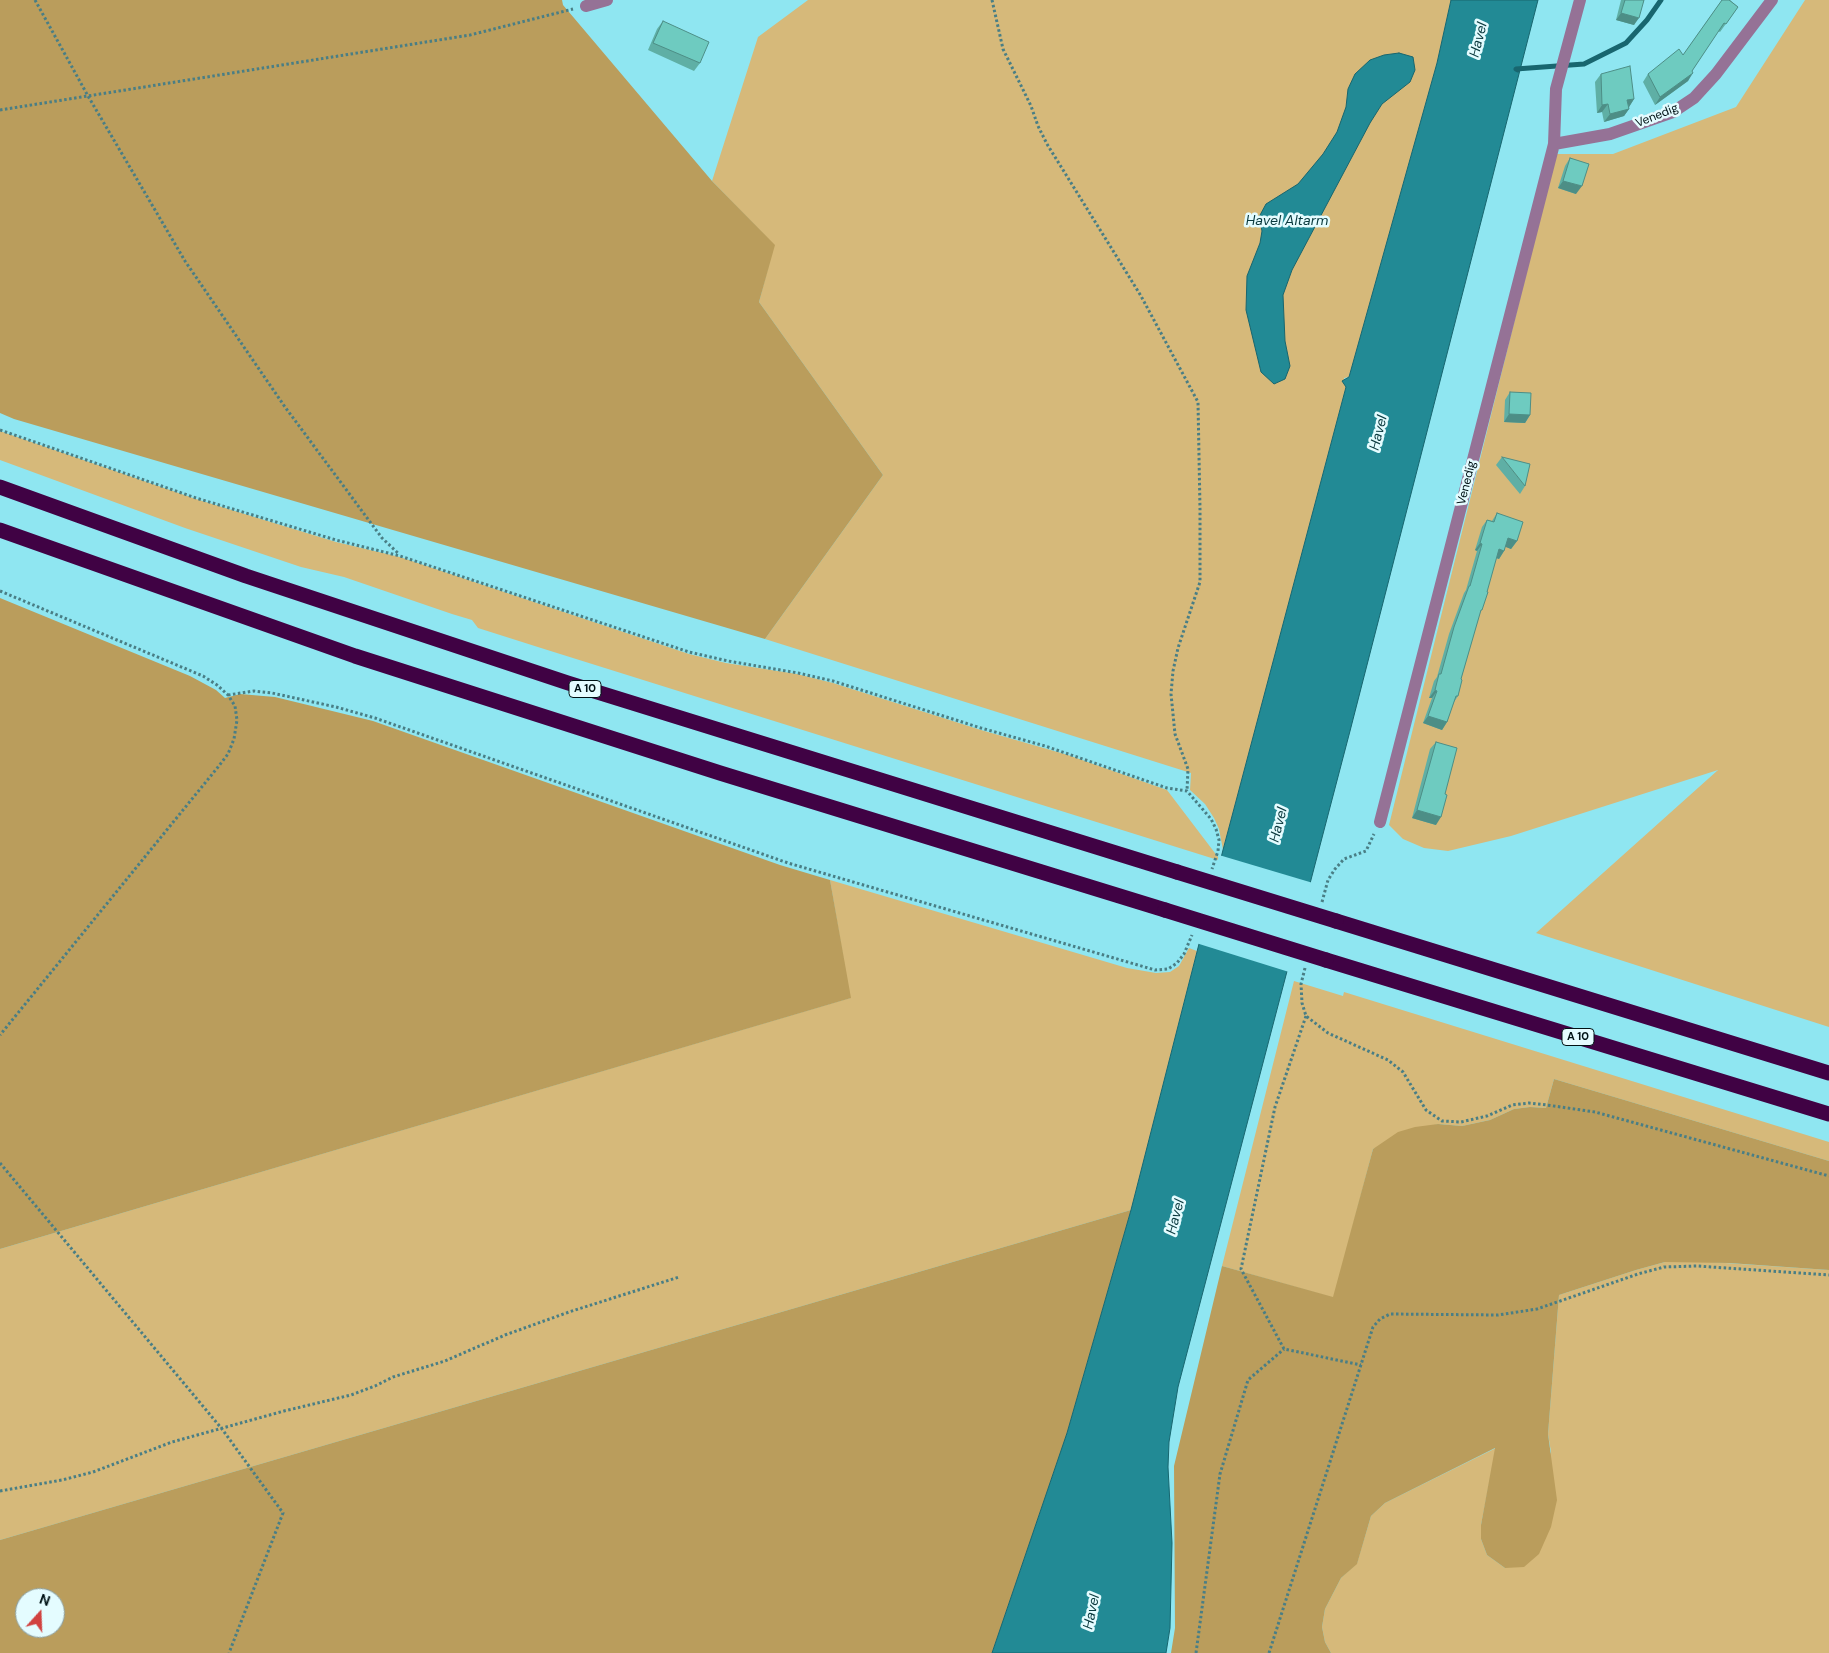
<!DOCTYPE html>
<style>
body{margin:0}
#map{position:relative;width:1829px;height:1653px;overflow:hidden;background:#8fe6f1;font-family:"DM Sans",sans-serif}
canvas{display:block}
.north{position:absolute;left:15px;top:1588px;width:50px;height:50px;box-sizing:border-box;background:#e4fcff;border:1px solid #899ea1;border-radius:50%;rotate:20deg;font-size:14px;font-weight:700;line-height:20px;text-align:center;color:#001215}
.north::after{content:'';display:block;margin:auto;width:18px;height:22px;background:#d14240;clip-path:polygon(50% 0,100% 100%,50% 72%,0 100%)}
</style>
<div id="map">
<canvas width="1829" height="1653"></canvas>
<div class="north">N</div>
</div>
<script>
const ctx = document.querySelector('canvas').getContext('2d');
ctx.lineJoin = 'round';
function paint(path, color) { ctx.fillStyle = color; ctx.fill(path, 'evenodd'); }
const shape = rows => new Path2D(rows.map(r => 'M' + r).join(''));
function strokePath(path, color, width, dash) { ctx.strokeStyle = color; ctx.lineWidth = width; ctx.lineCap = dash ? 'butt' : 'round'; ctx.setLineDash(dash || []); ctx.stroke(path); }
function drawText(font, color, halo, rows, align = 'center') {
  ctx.font = font + ' "DM Sans",sans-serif'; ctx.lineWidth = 5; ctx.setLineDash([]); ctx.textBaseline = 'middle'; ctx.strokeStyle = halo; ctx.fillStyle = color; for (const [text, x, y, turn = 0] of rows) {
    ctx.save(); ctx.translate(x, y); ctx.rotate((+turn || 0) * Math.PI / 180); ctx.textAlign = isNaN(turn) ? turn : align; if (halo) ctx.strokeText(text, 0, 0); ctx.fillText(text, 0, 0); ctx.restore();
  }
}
const green = shape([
 [808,0,1451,0,1437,63,1349,377,1344,378,1346,387,1223,850,1219,829,1214,818,1205,804,1190,790,1191,773,765,639,883,475,759,302,774,245,712,181,758,37],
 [1805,0,1829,0,1829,1027,1536,933,1718,770,1511,836,1448,851,1424,848,1403,839,1389,825,1556,154,1613,154,1736,107],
 [0,431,196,499,336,542,400,557,689,654,726,663,797,674,833,683,981,730,1068,755,1167,790,1221,861,541,648,478,628,472,620,452,614,344,577,301,567,185,528,0,460],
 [830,880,1127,968,1156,973,1170,972,1179,966,1189,948,1197,951,1131,1210,0,1540,0,1249,850,998],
 [1294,981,1343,996,1344,992,1829,1142,1829,1161,1554,1079,1546,1108,1530,1107,1514,1109,1490,1120,1462,1126,1438,1124,1373,1149,1334,1298,1222,1266],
 [1696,1261,1829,1270,1829,1653,1331,1653,1325,1642,1322,1627,1325,1609,1341,1578,1357,1563,1371,1516,1385,1503,1496,1448,1481,1525,1481,1539,1487,1555,1505,1568,1551,1452,1548,1434,1559,1295,1636,1270,1665,1262]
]);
const forest = shape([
 [0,0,562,0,563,5,712,181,775,245,759,302,883,475,765,639,14,419,0,413],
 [0,598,190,676,216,690,225,698,240,694,275,697,373,721,780,865,830,880,851,998,0,1249],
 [1554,1079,1829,1161,1829,1270,1729,1263,1665,1262,1636,1270,1559,1295,1548,1434,1557,1500,1551,1527,1539,1554,1524,1567,1505,1568,1487,1555,1481,1539,1481,1525,1495,1448,1385,1503,1371,1516,1357,1564,1341,1578,1325,1609,1322,1627,1325,1642,1331,1653,1171,1653,1175,1628,1174,1466,1222,1266,1333,1297,1373,1149,1398,1132,1415,1127,1438,1124,1462,1126,1490,1120,1514,1109,1530,1107,1546,1108],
 [1131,1210,1067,1433,992,1653,0,1653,0,1540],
 [25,1598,55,1598,55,1628,25,1628]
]);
const water = shape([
 [1451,0,1538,0,1350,731,1178,1387,1169,1442,1168,1467,1172,1543,1170,1628,1166,1653,992,1653,1067,1433,1131,1210,1223,850,1346,387,1342,381,1349,377,1437,63,1451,0],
 [1399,53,1413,57,1415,70,1410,82,1382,104,1370,123,1292,270,1283,295,1285,341,1290,366,1285,379,1274,384,1261,372,1246,310,1247,276,1260,243,1262,231,1259,217,1266,204,1298,184,1323,154,1337,132,1346,107,1348,89,1355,74,1370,60,1384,55,1399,53]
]);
const pier = shape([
 [1219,855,1313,883,1289,972,1196,943]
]);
const stream = shape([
 [1518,70,1516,69,1584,64,1626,43,1647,20,1661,0]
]);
const path = shape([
 [35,0,88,96,185,261,285,407,382,538,399,554],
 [992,0,1003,49,1031,106,1038,126,1047,144,1141,296,1198,402,1200,509,1200,582,1178,648,1173,671,1171,694,1175,734,1188,769,1187,791],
 [0,110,470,35,573,9],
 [0,430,196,498,336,540,400,556,689,652,728,661,798,673,833,681,981,728,1045,746,1167,788,1187,791,1211,819,1216,829,1219,840,1218,851,1212,869],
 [0,591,203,676,217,685,228,695,235,706,237,720,234,739,228,754,218,767,0,1035],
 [228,695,254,691,272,693,336,707,375,718,788,863,1155,970,1168,969,1177,963,1184,954,1192,935],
 [1322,902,1328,880,1335,869,1344,859,1366,851,1374,834],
 [1305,968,1301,984,1302,1003,1306,1016,1328,1033,1388,1060,1403,1072,1426,1110,1442,1121,1461,1122,1487,1116,1512,1105,1529,1103,1547,1105,1595,1112,1829,1176],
 [1306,1016,1275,1107,1241,1269,1284,1349,1361,1365],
 [0,1163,222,1429,283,1513,229,1653],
 [0,1491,62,1480,93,1472,172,1442,284,1411,351,1395,375,1386,393,1377,445,1361,505,1335,569,1312,679,1277],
 [1196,1653,1220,1474,1248,1380,1284,1349],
 [1269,1653,1373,1327,1380,1319,1390,1314,1498,1315,1537,1309,1638,1274,1664,1267,1697,1266,1829,1275]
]);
const minor = shape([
 [586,6,607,0],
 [1554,144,1610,134,1673,112,1694,98,1716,74,1772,0],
 [1380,822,1554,144,1556,89,1580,0]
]);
const highway = shape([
 [0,487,246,576,568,683,1177,872],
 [0,530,355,656,720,773,1165,910],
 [1336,921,1829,1073],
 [1326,960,1829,1114]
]);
const highwayBridge = shape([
 [1177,872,1336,921],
 [1165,910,1326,960]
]);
const wall = shape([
 [1621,0,1644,0,1634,25,1616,20],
 [1722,0,1730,0,1738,7,1720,32,1718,31,1692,71,1688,81,1655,105,1643,82,1648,74,1683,55],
 [663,21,700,63,694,71,648,50,657,29],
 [1601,74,1634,99,1629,107,1629,109,1624,116,1604,122,1602,112,1597,113,1595,82],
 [1570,158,1576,194,1558,188,1565,166],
 [1510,392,1530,415,1525,423,1504,422,1505,400],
 [1502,457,1525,486,1520,494,1496,465],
 [1497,513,1517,541,1511,549,1505,546,1504,551,1499,559,1496,558,1479,615,1461,679,1458,696,1454,702,1447,722,1442,730,1423,723,1432,698,1429,698,1434,681,1437,677,1449,634,1464,593,1466,590,1477,551,1475,550,1482,527,1487,520,1492,521],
 [1436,742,1436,825,1412,818,1430,749]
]);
const shadedWall = shape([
 [1621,13,1639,18,1634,25,1616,20],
 [1693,73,1688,81,1655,105,1660,97],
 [1634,99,1629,107,1627,100],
 [1608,104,1602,112,1597,113,1602,105],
 [1629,109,1624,116,1604,122,1610,114],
 [1563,181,1582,186,1576,194,1558,188],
 [1509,414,1530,415,1525,423,1504,422],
 [1508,538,1517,541,1511,549,1503,546],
 [1480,543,1482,544,1477,551,1475,550],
 [1499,549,1504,551,1499,559,1494,557],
 [1435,690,1437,691,1432,698,1429,698],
 [1428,716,1447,722,1442,730,1423,723],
 [1417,810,1441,817,1436,825,1412,818]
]);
const building = shape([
 [1625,0,1644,0,1639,18,1621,13,1625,0],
 [1722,0,1729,0,1738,7,1726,24,1724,23,1692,71,1693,73,1660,97,1648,74,1679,49,1683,55,1722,0],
 [663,21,709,42,700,63,653,43,663,21],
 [1630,66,1634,99,1627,100,1629,109,1610,114,1608,104,1602,105,1601,74,1630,66],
 [1570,158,1589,164,1582,186,1563,181,1570,158],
 [1510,392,1531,393,1530,415,1509,414,1510,392],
 [1502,457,1530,464,1525,486,1502,457],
 [1497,513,1523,522,1517,541,1508,538,1504,551,1499,549,1487,592,1488,592,1482,610,1481,610,1461,679,1462,680,1458,696,1456,696,1447,722,1428,716,1437,691,1435,690,1439,674,1441,674,1454,627,1469,586,1470,586,1482,544,1480,543,1487,520,1494,522,1497,513],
 [1436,742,1457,748,1445,794,1447,795,1441,817,1417,810,1436,742]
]);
const shields = [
 [585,689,32],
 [1578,1037,32]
];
const shieldNames = [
 ["A 10",585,689],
 ["A 10",1578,1037]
];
const streetNames = [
 ["Venedig",1657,116,-22],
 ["Venedig",1467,483,-76]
];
const waterNames = [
 ["Havel",1479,40,-76],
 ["Havel Altarm",1287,221],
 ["Havel",1379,433,-76],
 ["Havel",1279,825,-76],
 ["Havel",1176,1217,-75],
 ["Havel",1092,1612,-78]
];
paint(green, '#d6b97a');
paint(forest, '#ba9d5c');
paint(water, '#228a95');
strokePath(water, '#18666f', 1);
paint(pier, '#8fe6f1');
strokePath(stream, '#18666f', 5);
strokePath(path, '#497e85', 3, [2.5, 2.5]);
strokePath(minor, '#957296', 12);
strokePath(highway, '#400244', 15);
strokePath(highwayBridge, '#400244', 15);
paint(wall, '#5fafa5');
paint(shadedWall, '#4d8e86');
paint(building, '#6ecbc0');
strokePath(building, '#4d8e86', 1);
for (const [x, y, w] of shields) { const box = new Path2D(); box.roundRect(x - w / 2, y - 8.5, w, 17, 4); ctx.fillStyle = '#e4fcff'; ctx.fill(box); strokePath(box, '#001215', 1); }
drawText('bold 11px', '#001215', null, shieldNames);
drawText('12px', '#001215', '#e4fcff', streetNames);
drawText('italic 14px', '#0a393e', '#e4fcff', waterNames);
</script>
